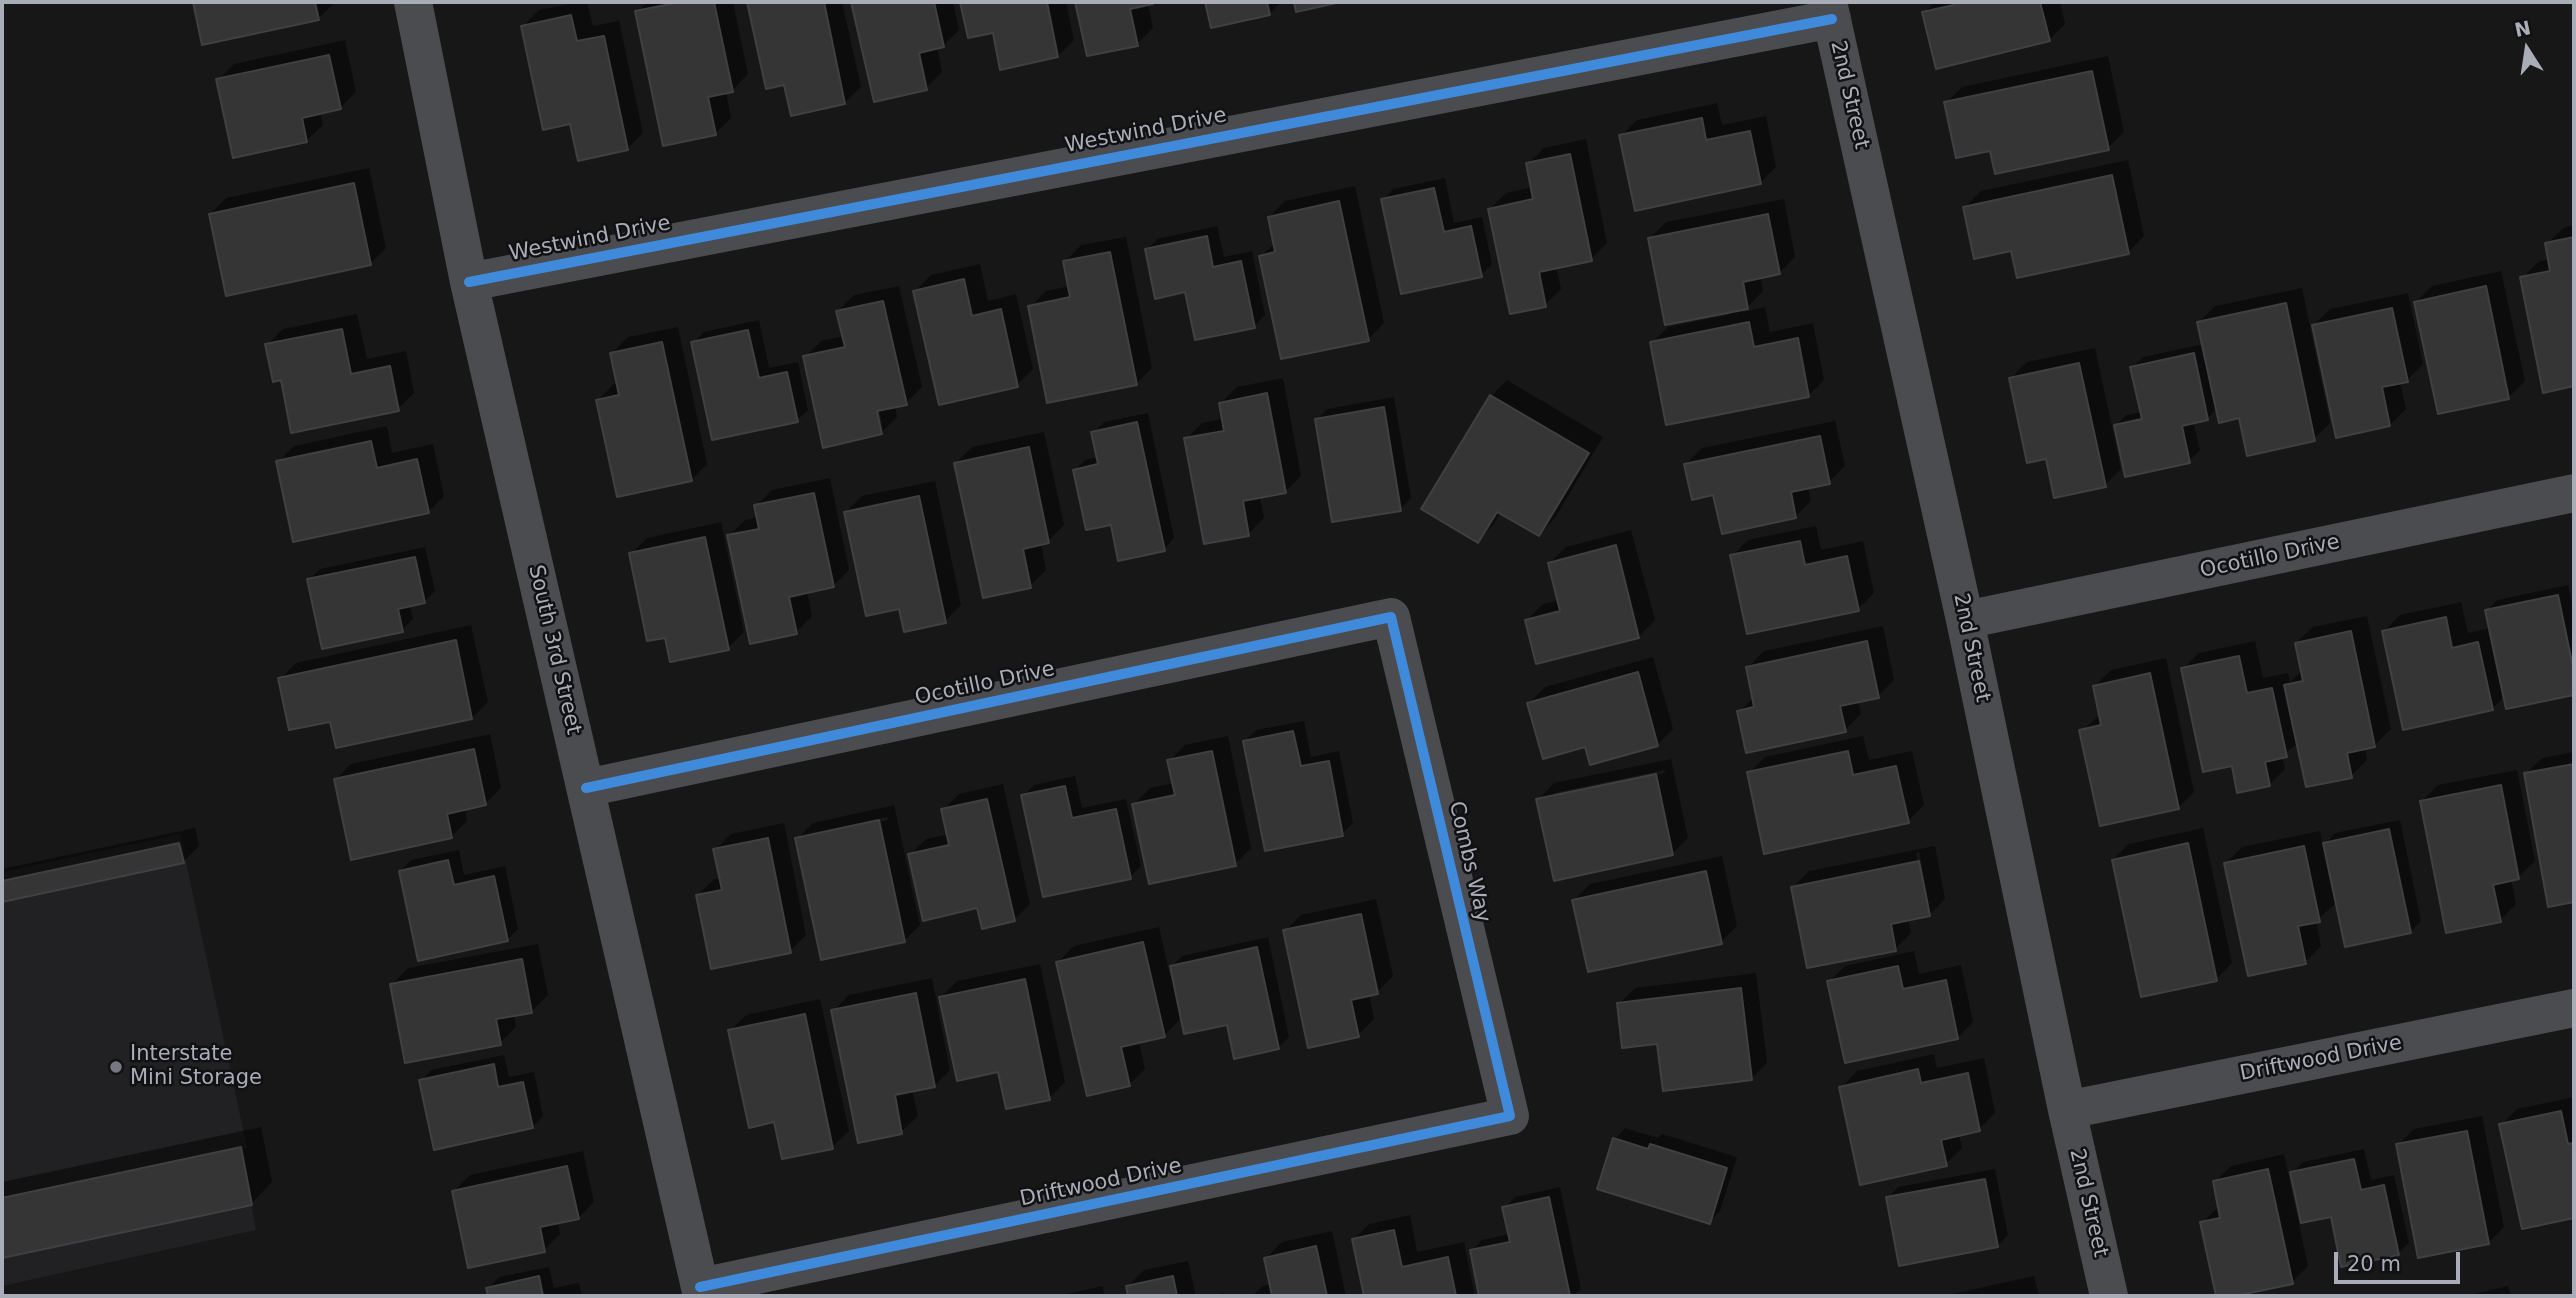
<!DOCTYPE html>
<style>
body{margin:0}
#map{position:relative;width:2576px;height:1298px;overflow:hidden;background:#171717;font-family:"DejaVu Sans",sans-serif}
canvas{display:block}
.frame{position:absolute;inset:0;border:4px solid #a8adb8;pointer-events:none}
.north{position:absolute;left:2492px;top:14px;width:70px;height:70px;-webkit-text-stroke:5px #111113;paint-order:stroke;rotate:348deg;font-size:19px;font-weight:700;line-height:28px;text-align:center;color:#a8adb8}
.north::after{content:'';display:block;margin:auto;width:24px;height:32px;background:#a8adb8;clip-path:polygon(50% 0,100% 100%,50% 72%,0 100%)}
.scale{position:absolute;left:2334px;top:1252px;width:126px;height:32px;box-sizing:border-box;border:4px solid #a8adb8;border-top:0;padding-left:9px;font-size:21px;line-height:24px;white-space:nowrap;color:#a8adb8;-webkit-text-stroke:5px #111113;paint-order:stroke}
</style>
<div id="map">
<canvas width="2576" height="1298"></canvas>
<div class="frame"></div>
<div class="north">N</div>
<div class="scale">20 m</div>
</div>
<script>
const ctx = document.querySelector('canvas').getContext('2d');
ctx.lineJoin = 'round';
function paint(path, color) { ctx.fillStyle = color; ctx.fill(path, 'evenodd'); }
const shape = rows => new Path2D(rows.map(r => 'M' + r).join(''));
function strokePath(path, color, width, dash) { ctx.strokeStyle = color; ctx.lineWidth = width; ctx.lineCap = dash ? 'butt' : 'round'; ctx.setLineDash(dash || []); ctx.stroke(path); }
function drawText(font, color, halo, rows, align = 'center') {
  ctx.font = font + ' "DejaVu Sans",sans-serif'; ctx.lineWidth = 5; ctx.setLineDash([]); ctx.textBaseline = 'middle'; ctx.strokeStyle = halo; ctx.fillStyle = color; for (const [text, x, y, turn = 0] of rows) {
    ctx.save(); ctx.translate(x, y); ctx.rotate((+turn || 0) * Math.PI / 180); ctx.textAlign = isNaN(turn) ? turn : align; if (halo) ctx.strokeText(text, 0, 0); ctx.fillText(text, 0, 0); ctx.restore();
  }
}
const built = shape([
 [180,834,247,1148,241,1149,256,1230,2,1286,2,872]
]);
const shadow = shape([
 [194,2,334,2,334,3,318,19,203,43],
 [580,2,587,2,593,26,619,21,643,133,627,149,571,122,523,26,539,10],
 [647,2,733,2,748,74,732,91,726,92,731,118,715,134,637,12],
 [749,2,842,2,861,87,844,103,786,83,767,87],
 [853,2,953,2,959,30,943,46,937,47,942,72,926,88,875,100],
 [918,44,926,79,923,79,915,45],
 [962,2,1066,2,1074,40,1058,56,994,31,969,36],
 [1077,2,1153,2,1148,4,1153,28,1137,44,1088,54],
 [1207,2,1281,2,1269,14,1212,26],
 [1935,2,2060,2,2065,24,2049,40,1924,13],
 [345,40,356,92,340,108,320,112,323,125,306,141,218,80,234,64],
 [2108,56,2124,132,2108,148,1946,103,1962,87],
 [1717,103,1722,125,1766,116,1776,167,1760,183,1621,136,1637,120],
 [1586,139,1607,243,1591,259,1556,266,1561,289,1545,305,1490,209,1506,193,1533,187,1528,164,1544,148],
 [2128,160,2144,236,2128,252,1965,207,1981,191],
 [369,168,386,248,370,264,210,214,226,198],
 [1445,178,1454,223,1482,217,1492,264,1481,275,1383,200,1393,189],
 [1355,186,1384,323,1368,339,1261,256,1275,243,1269,217,1285,201],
 [1784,199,1795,257,1779,273,1760,276,1763,291,1743,312,1765,307,1770,332,1813,323,1824,380,1808,396,1652,343,1668,327,1728,315,1728,311,1650,238,1666,222],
 [2574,225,2574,385,2545,391,2522,278,2538,262,2550,259,2547,244,2563,228],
 [1217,226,1224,257,1252,251,1265,315,1254,326,1186,290,1147,250,1157,239],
 [1126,237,1152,368,1136,384,1030,307,1046,291,1070,286,1065,262,1081,245],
 [980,264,988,301,1016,294,1033,369,1017,385,915,291,931,275],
 [2501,271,2525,381,2509,397,2416,302,2432,286],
 [899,286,922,387,906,403,895,405,897,417,881,433,805,357,821,341,844,336,838,311,854,295],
 [877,402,882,423,878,423,874,403],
 [2302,288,2330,423,2314,439,2217,408,2208,418,2193,421,2200,450,2189,461,2116,426,2126,415,2142,412,2132,368,2143,357,2204,344,2199,322,2215,306],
 [2408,293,2423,364,2407,380,2400,382,2406,409,2390,425,2314,325,2330,309],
 [357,314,367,359,406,351,414,393,398,409,282,378,267,345,283,329],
 [759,320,769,368,798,362,808,410,797,420,693,343,704,332],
 [678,327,707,464,691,480,598,400,614,384,619,383,612,353,628,337],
 [2095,348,2121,469,2105,485,2047,457,2011,378,2027,362],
 [1283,378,1301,476,1285,492,1260,496,1264,518,1248,534,1186,439,1202,423,1223,419,1221,403,1237,387],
 [1507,380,1603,437,1555,518,1539,534,1501,512,1493,525,1477,541,1491,396],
 [1394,397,1411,498,1400,509,1317,420,1327,409],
 [1148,413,1174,538,1164,549,1112,523,1075,470,1085,460,1098,457,1093,433,1104,422],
 [1835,421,1845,466,1829,482,1808,487,1811,501,1795,517,1715,493,1686,464,1702,448],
 [387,426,392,453,433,444,444,496,428,512,278,462,294,446],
 [1044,432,1064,525,1048,541,1041,543,1046,570,1030,586,956,463,972,447],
 [830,478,849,570,833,586,807,591,812,616,796,632,729,536,745,520,758,517,756,506,772,490],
 [935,481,961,605,945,621,901,606,846,512,862,496],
 [721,522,744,632,728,648,666,636,631,554,647,538],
 [1816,526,1821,550,1863,541,1874,593,1858,609,1732,556,1748,540],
 [1631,530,1655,620,1639,636,1537,662,1527,620,1543,604,1559,600,1550,563,1566,547],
 [425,547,435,591,424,602,410,605,413,619,402,630,309,580,320,569],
 [2568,585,2574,613,2574,693,2507,707,2505,696,2492,709,2384,631,2400,615,2461,602,2468,633,2490,628,2487,611,2497,600],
 [2367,616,2391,729,2375,745,2365,747,2367,760,2351,776,2298,743,2282,756,2285,769,2269,785,2233,764,2183,669,2199,653,2255,641,2263,678,2288,673,2290,682,2302,670,2296,643,2313,627],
 [471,625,488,702,472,718,331,720,280,679,296,663],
 [1883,626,1894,680,1878,696,1858,701,1861,714,1845,730,1739,712,1754,697,1748,667,1764,651],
 [1653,657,1673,729,1657,745,1586,745,1529,703,1545,687],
 [2166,658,2194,792,2178,808,2081,731,2101,714,2095,686,2111,670],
 [1304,721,1311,757,1339,751,1353,823,1342,834,1245,741,1256,730],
 [490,734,501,788,485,804,465,808,467,821,451,837,335,780,351,764],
 [1228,736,1251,848,1235,864,1134,804,1150,788,1174,783,1169,761,1185,745],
 [1863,736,1869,760,1912,751,1924,805,1908,821,1749,773,1765,757],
 [2574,752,2574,900,2550,905,2525,774,2542,758],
 [1671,759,1688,838,1672,854,1538,800,1554,783],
 [1664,770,1665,773,1554,797,1554,793],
 [2517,770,2535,861,2518,877,2511,879,2516,904,2500,920,2422,801,2438,785],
 [1075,776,1082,808,1126,799,1141,866,1130,877,1023,796,1034,785],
 [1003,784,1030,904,1014,920,910,855,926,839,949,834,943,810,959,794],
 [894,805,920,925,904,941,797,839,813,823],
 [887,817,888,820,813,836,813,833],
 [2400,820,2421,921,2411,931,2337,902,2316,921,2321,946,2305,962,2226,863,2242,847,2320,831,2323,846,2335,833],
 [784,823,806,935,790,951,698,895,714,879,721,878,715,850,731,834],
 [195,828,199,846,183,862,2,900,2,869],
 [2203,828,2232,963,2216,979,2113,860,2129,844],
 [1935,846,1945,899,1929,915,1908,919,1911,933,1895,949,1793,887,1809,871],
 [1919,852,1929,905,1926,905,1916,853],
 [459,850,464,875,505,866,518,929,507,940,400,871,411,860],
 [1722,856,1737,926,1721,942,1574,900,1590,884],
 [1376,899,1393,976,1377,992,1369,994,1374,1019,1358,1035,1285,931,1301,915],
 [1159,927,1170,976,1174,976,1172,966,1182,956,1268,937,1289,1037,1278,1048,1228,1023,1182,1017,1164,1036,1139,1041,1145,1069,1129,1085,1058,962,1074,946],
 [538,944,548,995,532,1011,514,1014,516,1027,500,1043,392,984,408,968],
 [1914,951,1919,974,1961,965,1973,1022,1957,1038,1829,982,1845,966],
 [1040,964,1065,1082,1049,1098,999,1070,941,997,957,981],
 [1756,973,1767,1063,1751,1079,1659,1042,1619,1004,1635,988],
 [932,978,950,1070,934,1086,912,1090,918,1116,901,1132,833,1011,849,995],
 [820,999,849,1131,832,1147,775,1120,730,1031,746,1015],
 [1934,1054,1937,1068,1984,1058,1995,1113,1979,1129,1959,1134,1962,1148,1946,1164,1841,1088,1857,1071],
 [504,1055,509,1077,534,1072,543,1116,532,1127,421,1081,431,1070],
 [2574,1097,2574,1216,2523,1227,2501,1125,2517,1109],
 [2482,1116,2504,1227,2488,1243,2398,1145,2414,1129],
 [261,1127,272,1182,252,1203,2,1256,2,1182],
 [1625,1128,1658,1138,1662,1134,1737,1157,1720,1211,1709,1222,1615,1139],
 [2364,1149,2371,1180,2394,1175,2409,1243,2398,1253,2332,1215,2292,1173,2303,1162],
 [583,1151,594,1202,578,1218,558,1222,560,1234,544,1250,454,1191,470,1175],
 [2284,1154,2308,1266,2292,1282,2218,1296,2202,1223,2218,1207,2215,1182,2231,1166],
 [1995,1169,2008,1235,1997,1246,1888,1198,1898,1187],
 [1560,1187,1581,1289,1573,1296,1481,1296,1471,1251,1482,1240,1510,1234,1504,1208,1515,1197],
 [1410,1215,1417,1252,1464,1242,1475,1296,1365,1296,1353,1240,1369,1224],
 [1332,1231,1346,1296,1252,1296,1263,1286,1271,1284,1266,1258,1282,1242],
 [1188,1261,1196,1296,1130,1296,1128,1286,1144,1270],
 [549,1267,554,1288,579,1283,582,1296,490,1296,488,1288,499,1277],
 [2034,1276,2039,1296,1943,1296],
 [1102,1286,1105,1296,1058,1296],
 [2508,1286,2511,1296,2465,1296],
 [1224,1293,1225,1296,1208,1296]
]);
const building = shape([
 [193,2,315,2,319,20,202,45,193,2],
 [681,2,714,2,733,92,708,97,716,135,663,146,635,11,681,2],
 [747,2,824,2,845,104,791,116,784,85,766,89,747,2],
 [851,2,934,2,944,47,919,53,927,90,874,102,851,2],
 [960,2,1047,2,1058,57,1000,70,993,33,968,38,960,2],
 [1075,2,1153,2,1153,4,1130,9,1138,46,1087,56,1075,2],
 [1205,2,1267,2,1270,15,1211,28,1205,2],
 [1294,2,1341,2,1296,12,1294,2],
 [1953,2,2040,2,2050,41,1936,69,1922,12,1954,5,1953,2],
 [571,15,577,41,604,36,628,150,578,161,570,124,543,130,521,26,571,15],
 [329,55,341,109,302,118,307,142,233,158,216,79,329,55],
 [2092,71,2109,150,1995,174,1990,151,1956,158,1944,102,2092,71],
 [1702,118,1706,140,1750,131,1761,184,1635,211,1619,135,1702,118],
 [1570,154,1592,261,1539,272,1546,307,1510,314,1488,209,1533,199,1526,163,1570,154],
 [2112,175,2129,254,2017,278,2011,251,1974,259,1963,207,2112,175],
 [354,183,371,265,226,296,209,214,354,183],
 [1434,188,1444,232,1471,226,1482,277,1401,294,1381,199,1434,188],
 [1339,201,1369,341,1281,359,1259,256,1275,252,1268,217,1339,201],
 [1768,214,1780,274,1743,282,1748,309,1665,325,1648,238,1768,214],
 [1207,236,1213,267,1241,261,1255,328,1195,340,1185,292,1155,299,1145,249,1207,236],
 [2574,237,2574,386,2543,393,2520,277,2550,271,2545,243,2574,237],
 [1110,252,1137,385,1047,403,1028,306,1070,297,1063,261,1110,252],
 [964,279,972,316,1001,309,1018,387,939,405,913,291,964,279],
 [2486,286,2509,399,2438,414,2414,302,2486,286],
 [883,301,907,405,877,411,882,434,823,448,803,356,845,347,836,311,883,301],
 [2286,303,2315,441,2247,456,2239,418,2219,423,2197,322,2286,303],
 [2392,308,2408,382,2382,387,2390,426,2336,438,2312,325,2392,308],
 [1749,322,1754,347,1798,338,1809,397,1666,425,1650,342,1749,322],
 [342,329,351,374,390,366,399,411,291,433,281,380,273,382,265,344,342,329],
 [748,330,759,378,787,372,798,422,712,440,691,342,748,330],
 [662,342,692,481,617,497,596,400,619,395,610,353,662,342],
 [2194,353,2208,420,2182,426,2190,463,2125,477,2114,425,2142,419,2130,367,2194,353],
 [2079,363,2106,487,2054,498,2046,459,2027,463,2009,378,2079,363],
 [1267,393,1286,493,1243,501,1249,536,1204,544,1184,438,1224,431,1219,403,1267,393],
 [1490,395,1589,453,1539,536,1497,512,1478,543,1421,509,1490,395],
 [1384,407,1401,511,1332,522,1315,419,1384,407],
 [1137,422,1165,551,1118,561,1111,525,1086,530,1073,470,1098,464,1091,432,1137,422],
 [1820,436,1830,484,1791,492,1796,518,1722,534,1713,495,1692,500,1684,464,1820,436],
 [371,441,377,468,417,459,429,513,293,542,276,461,371,441],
 [1029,447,1049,543,1023,549,1031,588,983,598,954,463,1029,447],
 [814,493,834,587,789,597,797,634,750,644,727,535,759,529,754,505,814,493],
 [919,496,946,623,904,632,899,609,866,616,844,512,919,496],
 [705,537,729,650,670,662,665,638,647,641,629,553,705,537],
 [1800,541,1805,565,1847,556,1859,611,1747,634,1730,555,1800,541],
 [1616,545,1639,638,1536,664,1525,620,1560,611,1548,563,1616,545],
 [415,557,425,603,398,609,403,632,322,649,307,579,415,557],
 [2558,595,2574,672,2574,695,2506,709,2485,610,2558,595],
 [2446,617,2452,648,2478,642,2493,710,2403,730,2382,631,2446,617],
 [2351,631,2375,747,2347,753,2352,778,2306,787,2284,685,2303,681,2295,643,2351,631],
 [456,640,472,719,336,748,330,722,289,730,278,678,456,640],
 [1867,641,1879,698,1840,706,1846,732,1746,753,1737,711,1754,707,1746,667,1867,641],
 [2239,656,2247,693,2272,688,2287,757,2265,762,2270,786,2237,793,2232,766,2203,772,2181,668,2239,656],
 [1638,672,1658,746,1590,765,1585,747,1543,759,1527,703,1638,672],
 [2150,673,2179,809,2100,826,2079,730,2101,725,2093,686,2150,673],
 [1293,731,1301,766,1329,761,1343,836,1265,851,1243,741,1293,731],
 [474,749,486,805,447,814,452,838,351,860,334,779,474,749],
 [1212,751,1236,866,1149,884,1132,804,1175,795,1167,760,1212,751],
 [1848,751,1853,775,1896,766,1909,823,1764,854,1747,772,1848,751],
 [2574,764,2574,902,2548,907,2524,773,2574,764],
 [1656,774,1673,855,1554,881,1536,799,1656,774],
 [2501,785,2519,879,2493,885,2501,922,2446,933,2420,801,2501,785],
 [1065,786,1072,818,1116,809,1131,879,1043,897,1021,795,1065,786],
 [987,799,1015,921,982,929,977,908,923,921,908,854,949,845,941,809,987,799],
 [879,820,905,942,821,960,795,838,879,820],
 [2389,829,2411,933,2345,947,2323,843,2389,829],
 [768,838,791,953,711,969,696,895,722,890,713,849,768,838],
 [179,843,184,863,2,902,2,881,179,843],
 [2188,843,2217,981,2141,997,2112,860,2188,843],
 [2304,846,2320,922,2298,926,2306,964,2248,976,2224,863,2304,846],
 [448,860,454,885,494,876,508,941,418,961,399,871,448,860],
 [1919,861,1930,916,1891,924,1896,951,1807,968,1791,887,1919,861],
 [1706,871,1722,944,1588,972,1572,900,1706,871],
 [1361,914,1378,994,1351,1000,1359,1037,1308,1048,1283,930,1361,914],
 [1143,942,1165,1037,1121,1047,1130,1086,1087,1096,1056,962,1143,942],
 [1257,947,1279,1049,1234,1059,1227,1025,1184,1034,1170,966,1257,947],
 [522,959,532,1013,496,1019,501,1045,405,1063,390,984,522,959],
 [1898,966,1903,989,1946,980,1958,1039,1845,1063,1827,981,1898,966],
 [1025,979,1050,1100,1006,1109,998,1072,957,1081,939,997,1025,979],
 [1741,988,1752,1080,1663,1091,1657,1044,1622,1048,1617,1003,1741,988],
 [916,993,935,1087,895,1095,902,1134,858,1143,831,1010,916,993],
 [805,1014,833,1149,782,1159,774,1122,749,1128,728,1030,805,1014],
 [494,1064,498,1087,523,1082,533,1128,434,1150,419,1080,494,1064],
 [1918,1069,1921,1083,1968,1073,1980,1131,1941,1140,1947,1166,1860,1185,1839,1087,1918,1069],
 [2561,1111,2568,1144,2574,1143,2574,1218,2522,1229,2499,1124,2561,1111],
 [2467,1131,2489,1244,2418,1258,2396,1144,2467,1131],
 [1613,1138,1648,1149,1650,1144,1727,1168,1710,1224,1597,1189,1613,1138],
 [241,1147,252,1205,2,1258,2,1198,241,1147],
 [2354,1159,2361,1190,2384,1185,2399,1255,2341,1267,2331,1217,2301,1223,2290,1172,2354,1159],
 [567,1166,579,1219,540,1227,545,1252,468,1268,452,1191,567,1166],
 [2268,1169,2293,1284,2235,1296,2216,1296,2200,1222,2220,1218,2213,1181,2268,1169],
 [1985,1179,1998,1247,1899,1266,1886,1197,1985,1179],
 [1549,1197,1570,1296,1479,1296,1470,1250,1510,1242,1502,1207,1549,1197],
 [1394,1230,1402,1267,1448,1257,1456,1296,1364,1296,1352,1239,1394,1230],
 [1316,1246,1327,1296,1269,1296,1272,1296,1264,1258,1316,1246],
 [539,1276,543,1296,488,1296,486,1288,539,1276],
 [1173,1276,1177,1296,1128,1296,1126,1286,1173,1276]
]);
const minor = shape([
 [413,2,469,282,702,1296],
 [1828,2,1965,620,2067,1110,2109,1296],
 [469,282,1832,19],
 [1965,620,2574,493],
 [586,788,1391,617,1510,1116,700,1287],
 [2067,1110,2574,1008]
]);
const cycleway = shape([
 [469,282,1832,19],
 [586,788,1391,617,1510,1116,700,1287]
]);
const markers = [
 [116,1067,7,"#757880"]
];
const streetNames = [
 ["2nd Street",1849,95,77],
 ["Westwind Drive",1146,131,-11],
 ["Westwind Drive",590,239,-11],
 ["Ocotillo Drive",2270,557,-12],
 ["2nd Street",1971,648,78],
 ["South 3rd Street",554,650,77],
 ["Ocotillo Drive",985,684,-12],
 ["Combs Way",1469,862,77],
 ["Driftwood Drive",2321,1059,-11],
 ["Driftwood Drive",1101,1183,-12],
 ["2nd Street",2088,1203,77]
];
const poiNames = [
 ["Interstate",130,1055],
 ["Mini Storage",130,1079]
];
paint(built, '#212123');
paint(shadow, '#0007');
paint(building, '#353536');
strokePath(building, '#3f4043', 2);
strokePath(minor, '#4b4c50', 38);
strokePath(cycleway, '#408adc', 10);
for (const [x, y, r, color] of markers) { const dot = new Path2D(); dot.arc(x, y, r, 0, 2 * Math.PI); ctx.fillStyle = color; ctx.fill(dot); strokePath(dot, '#111113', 2.5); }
drawText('21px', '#a8adb8', '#111113', streetNames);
drawText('21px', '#a8adb8', '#111113', poiNames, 'left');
</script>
